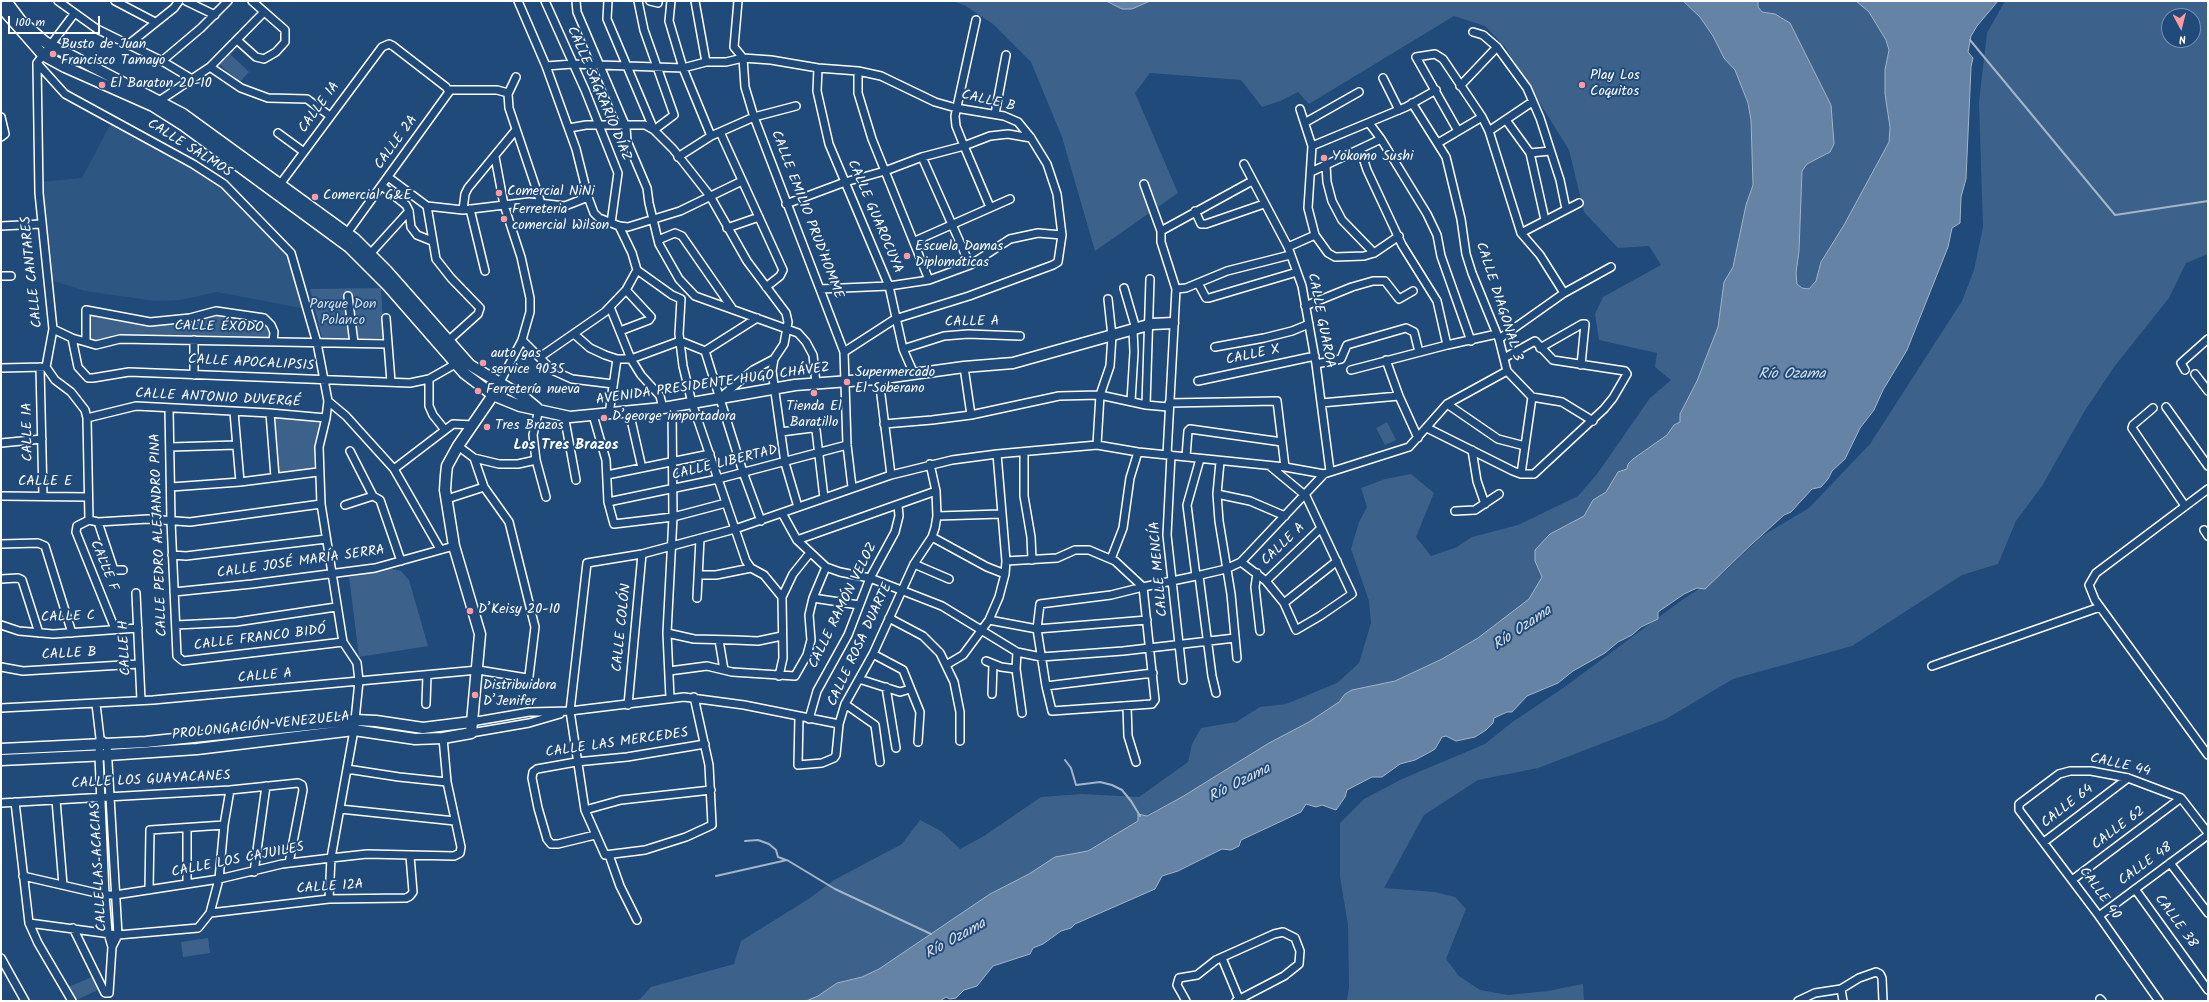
<!DOCTYPE html>
<meta charset="utf-8">
<style>
body{margin:0}
#map{position:relative;width:2209px;height:1002px;overflow:hidden;background:#1f4a7a;font-family:Kalam,sans-serif}
canvas{display:block}
.frame{position:absolute;inset:0;border:2px solid #fff;pointer-events:none}
.north{position:absolute;left:2161px;top:8px;width:40px;height:40px;box-sizing:border-box;background:#1f4a7a;border:1px solid #7992af;border-radius:50%;rotate:173deg;font-size:11px;font-weight:700;line-height:16px;text-align:center;color:#fff}
.north::after{content:'';display:block;margin:auto;width:14px;height:18px;background:#ff9aa2;clip-path:polygon(50% 0,100% 100%,50% 72%,0 100%)}
.scale{position:absolute;left:8px;top:16px;width:92px;height:18px;box-sizing:border-box;border:2px solid #fff;border-top:0;padding-left:5px;font-size:12px;line-height:14px;white-space:nowrap;color:#fff;-webkit-text-stroke:3px #1f4a7a;paint-order:stroke}
</style>
<div id="map">
<canvas width="2209" height="1002"></canvas>
<div class="frame"></div>
<div class="north">N</div>
<div class="scale">100 m</div>
</div>
<script>
const ctx = document.querySelector('canvas').getContext('2d');
ctx.lineJoin = 'round';
function paint(path, color) { ctx.fillStyle = color; ctx.fill(path, 'evenodd'); }
const shape = rows => new Path2D(rows.map(r => 'M' + r).join(''));
function strokePath(path, color, width, dash) { ctx.strokeStyle = color; ctx.lineWidth = width; ctx.lineCap = dash ? 'butt' : 'round'; ctx.setLineDash(dash || []); ctx.stroke(path); }
function drawText(font, color, halo, rows, align = 'center') {
  ctx.font = font + ' Kalam,sans-serif'; ctx.lineWidth = 4; ctx.setLineDash([]); ctx.textBaseline = 'middle'; ctx.strokeStyle = halo; ctx.fillStyle = color; for (const [text, x, y, turn = 0] of rows) {
    ctx.save(); ctx.translate(x, y); ctx.rotate((+turn || 0) * Math.PI / 180); ctx.textAlign = isNaN(turn) ? turn : align; if (halo) ctx.strokeText(text, 0, 0); ctx.fillText(text, 0, 0); ctx.restore();
  }
}
const built = shape([
 [111,123,223,187,289,253,306,309,217,292,180,300,155,301,85,291,51,280,41,182,82,178]
]);
const green = shape([
 [952,1,1106,1,1111,5,1142,5,1150,1,1683,1,1700,17,1713,36,1724,58,1735,70,1748,103,1751,120,1753,185,1746,205,1733,267,1724,282,1718,327,1697,381,1680,414,1680,422,1674,425,1667,435,1633,459,1628,464,1627,469,1618,472,1606,492,1593,500,1584,516,1550,534,1535,550,1535,561,1542,577,1529,599,1478,638,1442,659,1395,681,1352,690,1345,694,1339,702,1309,722,1269,743,1182,797,1139,819,1138,821,1088,851,1055,857,1029,874,990,894,879,969,862,977,837,983,818,996,806,1001,638,1001,651,987,734,964,741,941,810,898,834,880,902,844,920,820,941,831,960,849,984,836,1041,797,1082,794,1139,797,1188,762,1192,744,1201,728,1236,722,1260,707,1286,704,1337,683,1359,663,1371,623,1369,601,1351,549,1359,522,1367,507,1361,488,1385,479,1411,474,1434,493,1416,537,1431,556,1457,547,1472,537,1518,525,1578,496,1597,474,1650,398,1671,380,1655,367,1657,353,1599,340,1595,314,1603,297,1661,265,1649,246,1618,248,1584,212,1569,150,1505,47,1485,26,1454,16,1309,104,1298,92,1280,101,1262,107,1241,80,1150,73,1135,93,1178,193,1095,251,1062,137,1031,62,993,24,964,5],
 [1856,1,1869,12,1886,40,1889,50,1885,70,1885,94,1890,127,1889,142,1844,225,1821,261,1816,281,1809,289,1802,288,1797,284,1795,273,1799,251,1802,171,1807,164,1830,152,1801,48,1790,23,1775,14,1762,12,1758,7,1758,2],
 [2005,1,2208,1,2208,254,2186,263,2169,298,2114,367,2084,412,2042,486,2016,521,1998,564,1962,575,1852,646,1733,679,1666,719,1538,768,1478,780,1424,815,1384,888,1435,892,1455,897,1466,909,1446,959,1459,976,1480,990,1508,995,1548,991,1583,984,1584,1001,1347,1001,1349,987,1348,925,1340,877,1340,823,1364,799,1402,779,1485,744,1511,723,1566,686,1682,600,1722,574,1762,536,1809,508,1870,444,1962,301,1974,270,1983,227,1979,102,1987,33],
 [2169,16,2193,16,2193,40,2169,40],
 [230,54,249,72,240,82,220,65],
 [381,288,384,338,322,338,310,289],
 [85,310,150,324,216,312,264,320,270,326,272,341,121,337,96,344,88,341],
 [272,415,320,419,314,447,314,471,276,475],
 [1387,422,1396,440,1385,445,1376,428],
 [388,568,401,571,409,580,428,646,359,657,349,577],
 [97,761,104,761,117,934,109,934],
 [208,938,210,953,183,957,181,942],
 [92,977,98,990,74,1001,68,987]
]);
const water = shape([
 [1106,1,1150,1,1132,9,1122,9,1106,1],
 [1683,1,1758,1,1758,7,1762,12,1775,14,1790,23,1831,105,1834,144,1830,152,1807,164,1802,171,1799,251,1796,273,1797,284,1802,288,1809,289,1816,281,1821,262,1844,225,1889,142,1890,127,1885,94,1885,70,1889,50,1886,40,1869,12,1856,1,1998,1,1977,26,1971,36,1968,52,1973,58,1971,67,1966,179,1961,197,1960,223,1952,228,1948,247,1907,350,1883,390,1874,410,1860,428,1845,459,1832,471,1828,479,1821,487,1812,489,1791,512,1784,515,1752,544,1705,589,1697,588,1684,594,1658,612,1658,619,1641,627,1632,635,1618,642,1605,653,1573,671,1558,683,1527,696,1512,712,1507,712,1494,718,1493,723,1486,730,1475,737,1456,741,1446,736,1442,737,1435,749,1430,752,1415,760,1400,764,1382,777,1372,777,1347,790,1345,797,1336,810,1322,805,1316,807,1306,804,1301,812,1241,840,1239,846,1231,850,1222,849,1178,871,1162,876,1155,889,1075,924,1071,928,1061,931,1043,944,1033,948,1030,954,993,966,977,986,964,990,956,998,950,999,946,997,940,1001,806,1001,818,996,837,983,862,977,879,969,990,894,1029,874,1055,857,1088,851,1138,821,1138,814,1147,816,1182,797,1269,743,1309,722,1339,702,1345,694,1352,690,1395,681,1442,659,1478,638,1529,599,1542,577,1535,561,1535,550,1550,534,1584,516,1593,500,1606,492,1618,472,1627,469,1628,464,1633,459,1667,435,1674,425,1680,422,1680,414,1697,381,1718,327,1724,282,1733,267,1746,205,1753,185,1751,120,1748,103,1735,70,1724,58,1713,36,1700,17,1683,1]
]);
const stream = shape([
 [1970,40,2115,215,2208,201],
 [1065,760,1071,768,1076,785,1100,782,1112,785,1122,790,1131,801,1140,816],
 [745,841,758,840,769,844,776,850,778,857,786,860],
 [716,876,787,860,835,889,931,934]
]);
const street = shape([
 [58,1,97,29,162,61,192,79],
 [115,1,155,22],
 [186,1,215,15],
 [518,1,546,66,576,149,588,197],
 [545,1,585,90,618,173,611,223],
 [576,1,577,12,626,127,627,141,647,188,649,203,659,244,679,279,695,296,798,333,806,342,813,355,816,383],
 [608,1,607,19,654,130,673,149,710,196,747,261,786,313,788,322,784,344,774,359,772,371,785,463,798,507],
 [650,1,658,3],
 [671,1,669,21,683,68,711,136],
 [695,1,706,62],
 [738,1,734,47,743,58],
 [74,14,37,63,39,193,53,329,46,367,55,380,71,392,85,410,87,418,89,520],
 [976,20,955,116,956,126,964,146,990,207],
 [1473,32,1483,35,1497,47,1527,88,1540,118,1560,180,1566,209],
 [237,40,256,57,264,59,276,52,285,42,285,30,252,1],
 [129,44,174,8,179,1],
 [743,58,745,87,754,117,844,352,847,445,852,487],
 [162,61,201,28,228,1],
 [37,63,65,94,193,164,224,184,291,253,317,343,328,401,326,418,319,447,321,504,343,642,357,663,359,681,354,730,331,858,329,899],
 [546,66,573,64,683,68,706,62,726,62,743,58,771,60,818,68,858,71,881,76,935,102,956,108,1004,116,1018,122,1031,138,1047,164,1057,194,1062,235,1058,262,1053,265,969,296,895,319,844,352],
 [210,67,241,88,268,98,307,99,330,116],
 [818,68,817,91,829,144,889,286,903,349,914,374],
 [858,71,858,93,872,139,929,280],
 [516,77,508,94,509,108,541,203],
 [1383,78,1399,110],
 [1460,86,1497,47],
 [448,90,497,90,508,93],
 [156,103,210,67,264,12],
 [1412,103,1446,157,1461,219,1466,254,1472,273,1499,339,1507,371,1532,397,1562,402,1593,421],
 [1300,109,1312,146,1308,208,1315,235,1328,253,1335,257,1364,256,1374,253,1399,236],
 [995,114,1006,55],
 [1,117,5,134,1,137],
 [1506,120,1530,153,1550,151],
 [1306,122,1359,92],
 [1369,123,1381,139,1427,214,1437,235,1441,256,1471,341],
 [569,128,586,125,645,125,654,130,674,115,644,30,638,1],
 [1458,131,1416,57,1435,54,1443,59,1482,117,1489,131,1521,233,1540,255,1564,293],
 [1489,131,1532,102],
 [720,132,783,270,780,276,766,287],
 [278,133,304,152],
 [1438,143,1482,117],
 [1312,146,1406,107,1436,90],
 [1360,149,1367,170,1402,245,1437,301,1447,345],
 [1530,153,1545,220],
 [495,157,504,205,521,257,530,298,530,312,522,340,499,384],
 [678,157,711,136,754,117,796,106],
 [922,157,970,265],
 [1244,164,1288,247,1302,286,1316,364,1330,471],
 [1326,165,1327,182,1332,201,1342,220,1374,253],
 [1311,172,1381,139],
 [388,177,427,206,463,210,529,202,565,206,588,197,594,213,599,218,619,226,628,227,680,211,742,181],
 [1144,184,1161,231,1161,242,1176,289,1167,455],
 [382,186,406,205,409,211,411,227,417,235,432,241],
 [278,187,382,47,389,44,393,46,446,87,449,92,345,236],
 [786,204,845,182,885,171,922,157,964,146,990,136,1008,134,1031,138],
 [427,206,436,259,451,278,480,308,478,314,448,341],
 [470,209,485,271],
 [463,210,465,194,468,188,515,131],
 [1195,211,1201,224,1206,224,1264,204],
 [1,226,41,224],
 [727,228,759,217],
 [1161,231,1252,181],
 [1521,233,1579,203],
 [658,240,675,233,682,236,732,308],
 [915,241,1010,199],
 [1288,247,1315,235],
 [370,254,409,211],
 [637,270,672,295,681,299,679,334,683,366,692,403,746,561,751,568,764,575,782,597],
 [1,276,11,276],
 [1198,283,1206,298,1209,298,1297,272],
 [1124,288,1136,329],
 [820,289,889,286,929,280,970,265,1010,239,1038,233,1062,235],
 [1176,289,1186,288,1227,271,1290,255],
 [348,296,354,343],
 [1305,306,1352,287,1373,281,1385,281,1399,299,1413,291],
 [610,307,631,359,641,375,660,396,663,408],
 [386,318,391,382],
 [53,329,72,338,96,345,120,339,388,344],
 [620,331,649,320,651,317,626,290],
 [574,334,590,348,605,355,617,359,631,359,680,341,705,351,757,318],
 [72,338,78,367,88,378,93,378,129,372,410,383,429,379,459,362],
 [1499,339,1564,293,1611,267],
 [522,340,552,370,572,379,613,384],
 [86,342,86,310,150,322,190,318,216,311,264,318,271,325,274,332,273,342],
 [1215,347,1264,338,1292,331,1309,324],
 [1540,348,1582,324,1585,324,1581,365],
 [903,349,944,336,968,334,1020,336],
 [705,351,743,472,761,521],
 [540,357,605,312,626,290,637,270,632,253,619,226],
 [1386,360,1399,396,1418,438],
 [1316,364,1341,359,1347,345,1406,328,1414,332,1419,352],
 [40,367,43,496],
 [964,367,971,415],
 [1,368,44,367],
 [1351,370,1447,345,1497,334],
 [2185,370,2181,363,2208,339],
 [2195,374,2208,391],
 [194,375,194,340],
 [429,379,429,406,433,415,445,430],
 [879,379,891,475],
 [1198,381,1315,356],
 [721,397,753,370,774,359],
 [328,401,346,416,394,469,440,549],
 [1131,401,1134,352,1133,330],
 [1169,403,1277,401,1285,467],
 [1321,403,1399,396],
 [1447,404,1498,439,1525,446],
 [1146,405,1150,279],
 [2166,407,2208,466],
 [2153,408,2133,425,2132,428,2185,506],
 [169,409,171,521,177,656,183,661,343,642],
 [539,409,533,435,536,460,546,497],
 [629,411,642,468],
 [234,412,240,482],
 [270,413,275,477],
 [609,414,617,359],
 [564,415,576,480],
 [593,415,606,460,608,502,614,524,673,517,726,503],
 [87,418,136,406,270,413,326,418],
 [884,424,932,420,971,415,1059,396,1100,395,1146,405,1168,407],
 [1427,428,1513,471,1521,474,1534,474,1604,409,1613,398,1627,374,1625,371,1553,360,1535,341,1504,358],
 [781,432,812,428,816,430,824,498],
 [1,443,42,439],
 [1097,445,1100,395,1110,366,1112,336,1108,299],
 [458,446,474,458,499,464,518,464,536,460],
 [170,447,237,445],
 [1472,450,1477,481,1485,504],
 [350,451,373,496,380,500,401,561],
 [1024,452,1024,496,1031,537,1032,560],
 [1171,455,1167,535,1183,680],
 [1186,457,1188,431,1190,429,1282,442],
 [1220,462,1217,494,1219,521,1231,594,1237,658],
 [394,469,453,424,473,425],
 [1521,474,1532,397],
 [607,475,710,454],
 [171,487,240,482,318,472],
 [2208,489,2096,573,2089,585,2095,600,2208,755],
 [1217,494,1250,501,1285,516],
 [1,496,88,497],
 [447,499,484,487],
 [608,502,718,479,847,445],
 [345,505,373,496],
 [1455,511,1475,510,1499,494],
 [782,513,797,540,826,567,840,572,870,578,942,606,1017,652,1041,657,1123,651,1235,638],
 [937,516,1001,514],
 [89,520,98,522,148,519,190,522,321,504],
 [89,520,77,526,76,532,115,629],
 [98,522,114,570,123,570],
 [2204,530,2208,536],
 [932,537,987,567,1005,574],
 [797,540,936,491],
 [1,544,38,543,45,546,72,633],
 [172,555,186,556,326,539],
 [1111,559,1123,528,1130,478,1138,452],
 [1006,561,1057,558,1075,550,1089,550,1115,561,1143,587,1155,700,1152,704,1052,711,1046,686,1037,629,1040,604,1111,595,1143,587,1196,576,1226,569,1241,562,1324,474],
 [1241,562,1266,581,1284,603,1296,630,1320,616,1352,594,1306,496,1271,467],
 [914,564,949,579],
 [1257,573,1255,587,1260,631],
 [699,575,716,575,751,568],
 [1196,576,1187,505,1200,459],
 [1199,576,1212,676,1216,693],
 [1,579,18,578,22,580,39,633],
 [1266,581,1321,528],
 [174,592,252,584,375,568,454,546],
 [136,593,141,700],
 [697,598,700,539],
 [813,598,859,605],
 [1284,603,1337,561],
 [889,618,923,636,940,653,954,682,960,712,960,741],
 [989,620,1037,629,1147,620],
 [1,625,19,631,53,634,138,628],
 [176,625,236,622,336,607],
 [667,633,694,639,735,640,758,641,782,636],
 [719,640,724,670],
 [1017,652,1016,669,1022,713],
 [873,654,903,670,920,712,918,742],
 [986,661,1001,667,1016,669],
 [946,665,963,655,989,620,999,597,1005,574,1006,561,997,454],
 [1932,666,2100,607],
 [1,667,23,671,139,664],
 [669,671,707,666,732,672,795,676,807,655,811,640,809,615,813,598,826,567],
 [779,676,783,658,782,597,793,574,809,554],
 [859,679,900,692,910,689],
 [1046,686,1153,673],
 [886,687,896,748],
 [992,694,993,664],
 [694,697,709,765,712,825,686,837,645,850,605,855,585,810,570,711,587,563,642,554,735,529,891,475,952,460,997,454,1097,445,1138,452,1285,467,1324,474,1409,447,1447,404,1507,371],
 [670,698,667,633,673,517,672,406],
 [426,704,427,675],
 [845,704,875,725,880,762],
 [628,705,642,554],
 [1127,706,1128,736,1136,762],
 [1,708,153,700,478,670,527,678,529,676,535,627,509,522,484,487,474,458],
 [799,717,798,765,822,763,834,758,836,755,839,724,845,704,873,654,914,564,932,537,935,528,937,516,936,491,930,464],
 [809,719,817,691,848,635,870,578,895,532,899,516,898,505],
 [471,722,529,712,570,711,684,697,744,705,839,724],
 [471,733,529,723,560,714],
 [103,741,107,745,118,935,112,947],
 [347,769,399,777,447,782],
 [56,800,63,885],
 [15,802,29,923,38,943,72,1001],
 [1,803,230,790,298,783,302,785,303,790,289,863],
 [340,809,455,821],
 [585,810,621,800,711,790],
 [187,828,187,884],
 [595,835,558,844,551,844,547,839,538,808,532,778,533,772,537,769,576,762,627,757,705,744],
 [2044,842,2128,778],
 [609,855,620,886,637,920],
 [2170,863,2208,913],
 [254,872,266,786],
 [23,876,105,895,115,895,219,879,282,864,331,858,367,854,454,856,460,853,461,847,447,782,443,738],
 [2072,880,2181,798],
 [2135,889,2208,990],
 [149,890,150,830,224,825],
 [210,913,329,899,406,898,410,896,413,892,410,856],
 [2099,916,2208,835],
 [29,923,118,935,198,928,210,913,219,879,224,825,230,790],
 [73,928,105,993,109,993,112,947,108,933,105,895,99,756,100,738,96,704],
 [1,958,25,1001],
 [1222,958,1239,999],
 [1841,989,1843,1001],
 [2100,999,2102,1001],
 [1186,1001,1177,985,1179,978,1197,975,1216,960,1274,934,1283,932,1295,938,1300,951,1299,964,1284,976,1236,1001],
 [1798,1001,1815,993,1841,989,1859,978,1876,972,1880,974,1882,978,1883,1001],
 [2159,1001,2099,916,2019,810,2019,804,2059,774,2070,771,2091,771,2128,778,2181,798,2208,833]
]);
const secondary = shape([
 [6,1,21,21,45,42,183,114,355,239,387,271,470,365,525,398,537,408],
 [1,7,43,55,65,67,153,106,183,125,349,247,388,286,464,373,493,395,520,406,570,417,663,408,795,385,877,379,964,367,1013,363,1152,324,1173,323],
 [1,749,146,742,355,720,376,721,423,728,471,722],
 [1,760,108,755,197,749,354,730,415,739,443,738,471,733,480,634,454,546,445,490,446,475,447,466,458,446,493,395]
]);
const markers = [
 [53,54,4,"#ff9aa2"],
 [102,85,4,"#ff9aa2"],
 [1582,85,4,"#ff9aa2"],
 [1324,158,4,"#ff9aa2"],
 [499,193,4,"#ff9aa2"],
 [315,197,4,"#ff9aa2"],
 [504,219,4,"#ff9aa2"],
 [907,256,4,"#ff9aa2"],
 [483,363,4,"#ff9aa2"],
 [847,382,4,"#ff9aa2"],
 [478,391,4,"#ff9aa2"],
 [814,393,4,"#ff9aa2"],
 [604,418,4,"#ff9aa2"],
 [487,427,4,"#ff9aa2"],
 [470,611,4,"#ff9aa2"],
 [475,695,4,"#ff9aa2"]
];
const poiNames = [
 ["Busto de Juan",61,46],
 ["Francisco Tamayo",61,62],
 ["Play Los",1590,77],
 ["Coquitos",1590,93],
 ["El Baraton 20-10",110,85],
 ["Yokomo Sushi",1332,158],
 ["Comercial NiNi",507,193],
 ["Comercial G&E",323,197],
 ["Ferreteria",512,211],
 ["comercial Wilson",512,227],
 ["Escuela Damas",915,248],
 ["Diplomáticas",915,264],
 ["auto gas",491,355],
 ["service 9035",491,371],
 ["Supermercado",855,374],
 ["El Soberano",855,390],
 ["Ferretería nueva",486,391],
 ["Tienda El",814,408,"center"],
 ["Baratillo",814,424,"center"],
 ["D’george importadora",612,418],
 ["Tres Brazos",495,427],
 ["D’Keisy 20-10",478,611],
 ["Distribuidora",483,687],
 ["D’Jenifer",483,703]
];
const streetNames = [
 ["CALLE SAGRARIO DÍAZ",598,94,67],
 ["CALLE B",988,102,13],
 ["CALLE 1A",320,108,-54],
 ["CALLE 2A",397,143,-54],
 ["CALLE SALMOS",189,149,32],
 ["CALLE EMILIO PRUD'HOMME",806,215,69],
 ["CALLE GUAROCUYA",874,217,67],
 ["CALLE CANTARES",33,272,-96],
 ["CALLE DIAGONAL 3",1498,302,72],
 ["CALLE GUAROA",1320,321,79],
 ["CALLE A",972,323,-1],
 ["CALLE ÉXODO",219,328,1],
 ["CALLE X",1253,356,-12],
 ["CALLE APOCALIPSIS",251,364,3],
 ["AVENIDA PRESIDENTE HUGO CHÁVEZ",713,385,-8],
 ["CALLE ANTONIO DUVERGÉ",218,399,3],
 ["CALLE 1A",29,432,-91],
 ["CALLE LIBERTAD",725,464,-14],
 ["CALLE E",45,483],
 ["CALLE PEDRO ALEJANDRO PINA",160,535,-92],
 ["CALLE A",1284,545,-44],
 ["CALLE JOSÉ MARÍA SERRA",301,563,-8],
 ["CALLE F",103,566,68],
 ["CALLE MENCÍA",1160,569,-95],
 ["CALLE RAMÓN VELOZ",844,606,-64],
 ["CALLE C",68,618,-2],
 ["CALLE COLÓN",623,628,-84],
 ["CALLE FRANCO BIDÓ",260,639,-7],
 ["CALLE ROSA DUARTE",861,645,-65],
 ["CALLE H",126,648,-93],
 ["CALLE B",69,655,-3],
 ["CALLE A",265,677,-5],
 ["PROLONGACIÓN VENEZUELA",261,727,-6],
 ["CALLE LAS MERCEDES",617,744,-8],
 ["CALLE 44",2120,766,13],
 ["CALLE LOS GUAYACANES",151,781,-3],
 ["CALLE 64",2068,807,-38],
 ["CALLE 62",2119,829,-37],
 ["CALLE LOS CAJUILES",238,861,-11],
 ["CALLE 48",2146,865,-36],
 ["CALLE LAS ACACIAS",100,867,-93],
 ["CALLE 12A",330,888,-4],
 ["CALLE 40",2099,894,54],
 ["CALLE 38",2175,922,54]
];
const parkNames = [
 ["Parque Don",343,306],
 ["Polanco",343,322]
];
const waterNames = [
 ["Río Ozama",1792,375],
 ["Río Ozama",1523,629,-34],
 ["Río Ozama",1240,784,-27],
 ["Río Ozama",956,940,-29]
];
const neighbourhoodNames = [
 ["Los Tres Brazos",566,446]
];
paint(built, '#2e5683');
paint(green, '#3c618b');
paint(water, '#6583a4');
strokePath(water, '#a3b5c8', 1);
strokePath(stream, '#a3b5c8', 2);
strokePath(street, '#fff', 10);
strokePath(secondary, '#fff', 13);
strokePath(street, '#1f4a7a', 7);
strokePath(secondary, '#1f4a7a', 10);
for (const [x, y, r, color] of markers) { const dot = new Path2D(); dot.arc(x, y, r, 0, 2 * Math.PI); ctx.fillStyle = color; ctx.fill(dot); strokePath(dot, '#1f4a7a', 1.5); }
drawText('14px', '#fff', '#1f4a7a', poiNames, 'left');
drawText('14px', '#fff', '#1f4a7a', streetNames);
drawText('14px', '#d8dfe8', '#1f4a7a', parkNames);
drawText('italic 15px', '#d8e0e8', '#1f4a7a', waterNames);
drawText('bold 15px', '#fff', '#1f4a7a', neighbourhoodNames);
</script>
